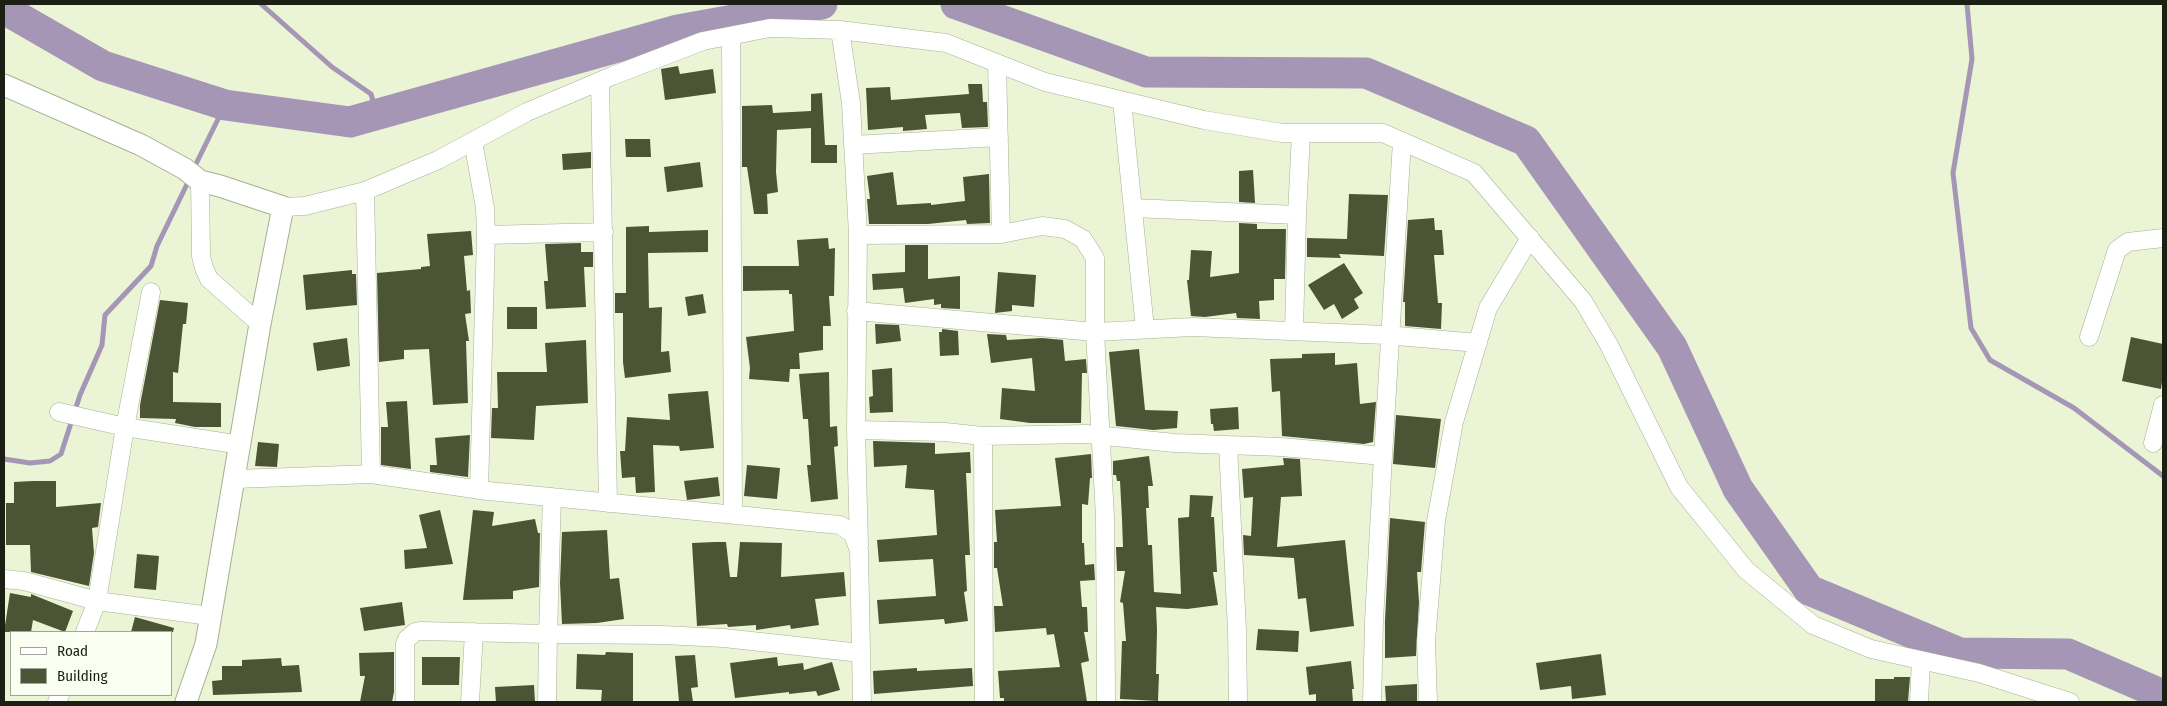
<!DOCTYPE html>
<style>
body{margin:0}
#map{position:relative;width:2167px;height:706px;overflow:hidden;background:#ebf4d5;font-family:"Fira Sans Condensed",sans-serif}
canvas{display:block}
.frame{position:absolute;inset:0;border:5px solid #1c1f14;pointer-events:none}
.legend{position:absolute;left:10px;top:631px;width:162px;height:65px;box-sizing:border-box;background:#fbfff2;border:1px solid #a2a599;margin:0;padding:6px 9px;list-style:none;font-size:15px;color:#1c1f14}
.legend li{display:flex;align-items:center;gap:10px;height:25px}
.legend b{width:25px;border:1px solid #a2a599}
</style>
<div id="map">
<canvas width="2167" height="706"></canvas>
<div class="frame"></div>
<ul class="legend">
<li><b style="height:6px;background:#fff"></b>Road</li>
<li><b style="height:14px;background:#4b5435"></b>Building</li>
</ul>
</div>
<script>
const ctx = document.querySelector('canvas').getContext('2d');
ctx.lineJoin = 'round';
const shape = rows => new Path2D(rows.map(r => 'M' + r).join(''));
function strokePath(path, color, width, dash) { ctx.strokeStyle = color; ctx.lineWidth = width; ctx.lineCap = dash ? 'butt' : 'round'; ctx.setLineDash(dash || []); ctx.stroke(path); }
function paint(path, color) { ctx.fillStyle = color; ctx.fill(path, 'evenodd'); }
const stream = shape([
 [261,4,332,67,371,94,377,115],
 [1967,4,1972,59,1953,173,1971,328,1990,360,2074,408,2163,476],
 [193,170,225,105],
 [4,459,30,463,50,461,61,454,80,395,102,345,105,315,151,266,157,246,190,178]
]);
const river = shape([
 [956,4,1146,72,1366,73,1526,141,1672,347,1738,489,1809,590,1960,653,2068,654,2163,695],
 [4,9,103,66,225,105,350,122,678,30,822,4]
]);
const building = shape([
 [678,66,680,74,713,69,716,93,665,100,661,69],
 [968,84,982,84,983,102,987,102,988,127,962,128,960,113,925,115,927,129,903,131,903,127,868,130,866,88,890,87,891,100,969,94],
 [822,93,825,145,837,145,837,163,811,163,811,128,777,130,776,172,778,192,767,194,768,214,754,214,747,167,742,167,742,106,772,105,773,113,811,111,811,94],
 [625,139,650,139,651,157,626,157],
 [591,152,591,168,563,170,562,154],
 [700,162,703,187,667,192,664,167],
 [1253,170,1255,203,1239,202,1239,171],
 [893,172,897,205,931,203,931,205,965,201,963,177,989,174,990,223,967,224,966,220,928,224,869,224,867,199,870,199,867,176],
 [1349,194,1388,195,1384,256,1339,254,1341,258,1307,257,1307,238,1347,239],
 [1434,218,1435,230,1442,230,1444,255,1434,255,1438,303,1442,303,1441,329,1405,326,1405,302,1403,302,1408,220],
 [1239,223,1257,224,1257,229,1286,229,1285,279,1274,279,1274,300,1259,301,1260,319,1237,318,1236,313,1205,317,1191,316,1187,280,1189,280,1191,250,1212,251,1210,277,1239,273],
 [649,226,649,232,708,230,708,252,648,253,649,308,662,307,661,352,669,351,671,372,625,378,623,362,623,313,615,313,615,293,626,293,626,227],
 [471,231,473,255,464,256,467,291,470,290,471,313,465,314,469,341,466,341,468,403,433,405,429,349,404,350,404,359,379,362,377,273,421,269,421,267,430,266,427,234],
 [828,238,829,249,835,248,834,296,829,296,831,326,823,326,823,350,799,353,800,369,790,369,789,382,749,379,750,368,746,337,794,331,792,294,789,294,789,290,743,291,743,266,799,266,797,240],
 [581,243,581,252,593,252,593,267,584,267,586,307,546,309,544,281,548,281,545,244],
 [905,245,928,245,928,279,960,276,960,309,941,308,941,304,934,305,934,299,905,303,903,288,873,290,872,274,905,272],
 [1344,263,1363,293,1354,299,1359,308,1342,319,1334,304,1324,310,1308,285],
 [352,270,352,274,356,274,357,305,306,310,303,275],
 [998,272,1036,275,1034,307,1012,305,1012,311,995,313],
 [703,294,706,313,688,316,685,297],
 [160,300,188,303,186,324,183,324,178,373,173,372,173,402,221,403,221,427,195,427,175,423,176,419,140,418,140,405],
 [507,307,537,307,537,329,507,329],
 [875,324,899,325,901,341,876,344],
 [942,329,958,331,959,355,940,356,939,332,942,332],
 [987,334,1006,335,1007,340,1042,338,1063,340,1065,361,1086,359,1087,373,1082,373,1081,423,1030,423,1000,419,1002,388,1035,391,1032,358,991,363],
 [2131,337,2163,344,2163,375,2161,389,2122,381],
 [347,338,350,366,317,371,313,343],
 [586,340,588,403,536,406,534,440,491,438,492,408,498,408,497,372,547,372,545,343],
 [1139,349,1145,410,1178,411,1177,428,1153,430,1116,426,1109,352],
 [1335,353,1335,365,1357,363,1360,404,1376,402,1373,442,1364,444,1282,436,1280,391,1272,392,1270,359,1302,358,1302,354],
 [892,368,893,412,870,413,869,397,873,396,872,370],
 [829,372,830,427,837,426,838,446,834,447,838,499,811,502,807,465,811,465,808,419,803,419,799,374],
 [708,391,714,448,680,451,679,446,653,445,655,492,636,493,635,477,622,478,620,451,625,451,627,417,670,420,668,394],
 [407,401,411,469,381,465,381,427,388,427,386,402],
 [1238,407,1239,429,1214,431,1213,424,1211,424,1210,409],
 [1396,415,1441,419,1435,468,1393,464],
 [470,435,468,477,430,472,430,465,437,465,435,438],
 [873,441,935,443,935,454,970,452,971,473,966,473,970,555,965,555,967,591,964,592,968,621,945,624,944,619,879,624,877,600,936,596,933,559,879,562,877,540,937,535,934,490,905,488,907,465,874,467],
 [258,442,279,444,277,467,255,466],
 [1091,454,1092,478,1090,478,1088,505,1082,504,1082,543,1084,543,1085,565,1094,564,1095,580,1080,581,1082,607,1087,607,1088,632,1084,632,1089,661,1081,663,1087,702,1004,702,1004,698,1000,698,998,671,1060,667,1054,634,1047,635,1046,628,995,632,994,606,1003,606,997,568,994,568,994,542,997,542,995,510,1061,506,1055,458],
 [1149,456,1153,486,1148,486,1149,508,1146,508,1148,545,1152,545,1154,592,1181,594,1178,518,1189,517,1190,495,1213,496,1211,517,1214,517,1217,572,1213,572,1218,605,1187,609,1156,607,1157,630,1156,674,1159,674,1158,701,1120,699,1122,641,1126,641,1123,603,1120,602,1125,571,1117,571,1116,547,1123,547,1122,519,1120,481,1117,481,1116,475,1113,475,1113,461],
 [1283,458,1300,459,1302,496,1281,497,1277,547,1345,540,1354,626,1310,632,1306,598,1298,599,1294,558,1244,555,1243,535,1251,536,1253,497,1244,498,1242,469,1284,465],
 [747,465,780,468,777,499,744,496],
 [718,477,720,496,687,500,684,481],
 [33,481,56,481,56,507,101,503,98,527,92,528,94,553,89,586,31,572,30,545,6,545,6,503,14,503,14,482],
 [440,510,453,564,405,569,404,550,427,548,419,515],
 [473,510,494,512,492,526,535,519,538,533,540,533,539,587,513,591,513,599,463,600],
 [1390,518,1425,522,1421,572,1417,572,1419,602,1416,656,1385,658,1385,621],
 [607,530,610,579,619,578,624,619,597,623,562,624,560,583,562,532],
 [715,542,726,542,730,577,737,577,740,542,782,543,781,577,844,572,846,596,815,599,819,625,791,629,790,625,756,630,756,625,728,627,727,624,697,626,692,543],
 [137,554,159,556,156,590,134,588],
 [10,593,31,597,31,594,73,611,65,632,33,620,31,632,4,632],
 [402,602,405,625,364,631,360,608],
 [135,617,174,628,173,632,131,632],
 [1258,629,1299,631,1298,652,1256,650],
 [394,652,394,692,392,702,360,702,365,676,360,676,359,653],
 [606,652,633,653,633,702,601,702,602,690,576,689,577,654,605,655],
 [1601,654,1606,695,1572,699,1571,686,1540,690,1536,663],
 [695,655,698,687,691,688,693,702,679,702,675,656],
 [422,657,460,657,459,685,422,685],
 [777,657,778,666,803,663,804,670,832,662,840,690,818,696,816,691,789,694,789,692,735,698,730,663],
 [281,658,282,666,299,665,302,692,213,695,212,681,222,680,222,666,242,666,242,660],
 [1351,661,1354,689,1352,689,1353,702,1316,702,1316,694,1309,695,1306,667],
 [917,668,917,671,972,668,973,686,874,694,873,671],
 [1894,677,1910,677,1908,702,1875,702,1875,679,1894,679],
 [1417,684,1417,701,1386,702,1385,686],
 [534,685,535,702,496,702,495,687]
]);
const minor = shape([
 [840,30,851,103,858,235,856,430,859,546],
 [731,36,733,514],
 [997,64,1001,234],
 [600,81,608,503],
 [1122,101,1145,329],
 [473,141,485,208,486,235,479,490],
 [853,145,999,137],
 [200,181,201,256,204,268,209,279,260,324],
 [365,191,371,474],
 [283,207,305,206,365,191,438,160,527,112,612,76,703,41,770,28,840,30,946,43,1045,82,1204,120,1282,133,1383,133,1474,173,1583,301,1609,345,1679,487,1746,570,1813,625,1871,649,1979,673,2070,702],
 [1133,208,1297,215,1294,331],
 [1297,215,1301,133],
 [486,235,604,232],
 [856,311,1095,332,1095,258,1083,239,1065,229,1042,226,1001,234,858,235],
 [2089,337,2117,250,2128,242,2163,238],
 [59,412,125,427,241,445],
 [856,430,945,432,983,436,1086,434,1174,443,1281,447,1383,456,1374,621,1372,702],
 [983,436,984,702],
 [2153,443,2163,405],
 [1228,445,1237,630,1238,702],
 [1383,456,1402,141],
 [235,479,371,474,488,491,840,525,853,534,859,551,862,702],
 [4,579,24,581,97,601,125,427,151,292],
 [85,632,97,601,210,616],
 [57,702,60,695],
 [405,702,405,644,407,639,415,632,420,631,548,634,552,497],
 [470,702,474,632],
 [547,702,548,634,662,635,724,638,861,653],
 [1106,702,1105,517,1095,332,1193,327,1386,335,1478,343],
 [1428,702,1426,641,1436,521,1454,422,1488,308,1530,238],
 [1919,702,1921,660]
]);
const tertiary = shape([
 [4,85,141,145,185,169,200,181,220,186,283,207,260,324,206,644,186,702]
]);
strokePath(stream, '#a596b6', 5);
strokePath(river, '#a596b6', 31);
paint(building, '#4b5435');
strokePath(minor, '#a7b093', 19);
strokePath(tertiary, '#a7b093', 23);
strokePath(minor, '#fff', 18);
strokePath(tertiary, '#fff', 21);
</script>
